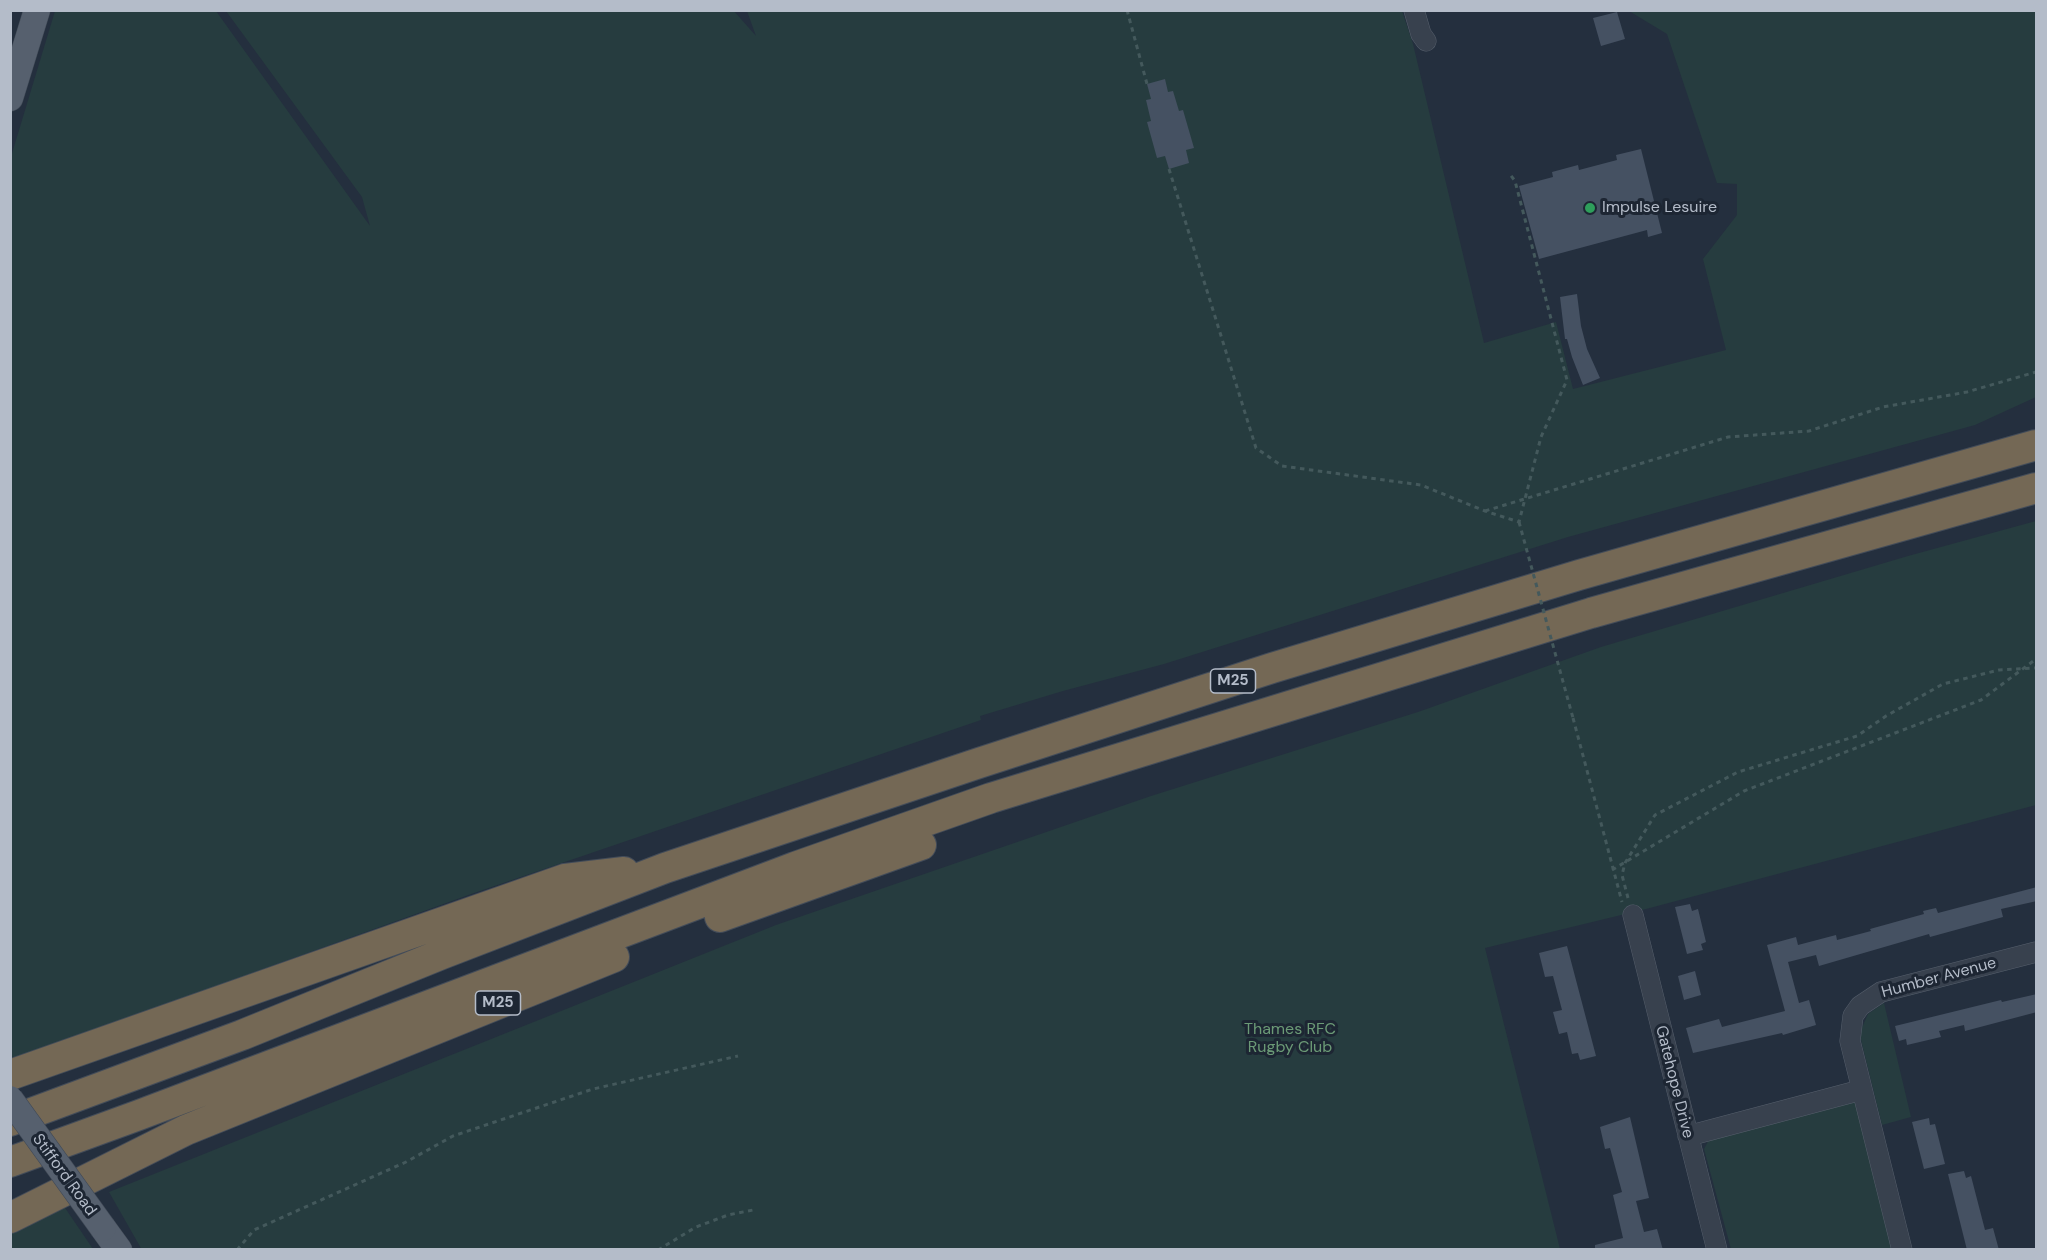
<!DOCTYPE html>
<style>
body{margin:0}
#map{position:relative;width:2047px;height:1260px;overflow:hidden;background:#242f3e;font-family:"DM Sans",sans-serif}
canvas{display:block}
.frame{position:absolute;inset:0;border:12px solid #b4bcc9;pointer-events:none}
</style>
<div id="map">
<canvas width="2047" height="1260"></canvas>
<div class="frame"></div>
</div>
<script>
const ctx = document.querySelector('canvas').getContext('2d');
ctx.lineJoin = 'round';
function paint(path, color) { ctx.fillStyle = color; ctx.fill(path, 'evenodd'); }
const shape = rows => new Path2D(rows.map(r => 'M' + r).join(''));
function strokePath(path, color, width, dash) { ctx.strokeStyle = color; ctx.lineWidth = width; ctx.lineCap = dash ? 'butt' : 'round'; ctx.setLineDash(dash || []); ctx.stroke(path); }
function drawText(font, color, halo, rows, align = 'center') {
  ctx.font = font + ' "DM Sans",sans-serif'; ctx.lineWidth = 6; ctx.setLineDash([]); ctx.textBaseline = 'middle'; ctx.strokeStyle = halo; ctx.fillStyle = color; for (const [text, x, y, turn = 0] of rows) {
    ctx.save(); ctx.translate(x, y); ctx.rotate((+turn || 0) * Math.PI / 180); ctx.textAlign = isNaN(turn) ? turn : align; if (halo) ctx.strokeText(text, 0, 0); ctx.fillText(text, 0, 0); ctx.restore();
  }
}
const green = shape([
 [733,10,756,36,747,11,1402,11,1413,44,1484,343,1556,322,1573,389,1726,350,1703,259,1737,215,1737,184,1717,183,1667,34,1629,11,2036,11,2036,397,1975,425,1568,537,1164,664,1063,691,980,716,981,720,474,893,11,1060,10,160,55,11,216,11,370,226,362,197,226,11],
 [2036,521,2036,805,1646,909,1485,948,1560,1249,142,1250,109,1192,776,925,1151,796,1418,712,1601,647,1908,556],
 [1884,1003,1911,1117,1882,1125,1861,1040,1861,1030,1868,1014],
 [1852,1101,1858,1104,1897,1249,1731,1249,1704,1149,1711,1136],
 [61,1202,93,1249,11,1249,10,1225]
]);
const building = shape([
 [1617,12,1625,39,1601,46,1593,18],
 [1165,79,1168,92,1173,91,1179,111,1183,110,1194,148,1186,150,1189,163,1169,169,1165,156,1157,158,1147,122,1151,121,1146,100,1151,99,1147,84],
 [1641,149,1662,233,1648,237,1647,230,1539,259,1519,186,1553,177,1552,172,1578,165,1579,170,1617,160,1616,155],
 [1577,294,1581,326,1587,349,1600,378,1583,385,1572,357,1567,339,1565,339,1560,297],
 [2037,887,2037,901,2001,909,2003,917,1981,923,1930,937,1929,934,1819,966,1816,955,1788,962,1799,1003,1809,1000,1816,1025,1783,1035,1782,1033,1693,1053,1686,1028,1719,1019,1722,1027,1785,1011,1767,945,1796,937,1798,945,1836,935,1837,940,1871,931,1870,929,1924,914,1923,911,1936,908,1938,913],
 [1690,904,1692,911,1698,909,1706,942,1701,944,1703,950,1687,954,1675,907],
 [1567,946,1596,1056,1580,1060,1578,1053,1572,1054,1567,1032,1559,1034,1553,1012,1562,1010,1553,976,1545,977,1539,953],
 [1695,971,1701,995,1684,1000,1678,976],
 [2037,994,2037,1012,1965,1031,1964,1025,1939,1031,1941,1037,1907,1045,1906,1039,1899,1041,1895,1026,2001,1000,2002,1002],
 [1630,1117,1649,1198,1636,1201,1644,1232,1657,1229,1663,1250,1595,1250,1595,1245,1623,1238,1613,1195,1622,1192,1610,1148,1605,1149,1600,1127],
 [1929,1118,1930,1125,1935,1124,1945,1164,1924,1169,1912,1122],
 [1964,1171,1966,1178,1971,1176,1985,1230,1993,1228,1999,1250,1967,1250,1948,1174]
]);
const path = shape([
 [1127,10,1147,84],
 [1169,169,1256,448,1282,466,1421,485,1485,511,1519,522,1541,437,1567,380,1515,181,1509,173],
 [1485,511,1728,437,1809,431,1883,407,1967,392,2036,372],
 [1573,718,1622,902],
 [1612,870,1744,791,1981,700,2036,659],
 [1628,898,1622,875,1625,863,1655,815,1738,772,1857,736,1886,716,1943,684,1999,670,2036,668],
 [237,1250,254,1230,406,1162,453,1136,593,1089,738,1056],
 [658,1250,696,1227,728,1215,753,1210]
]);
const minor = shape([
 [1414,10,1421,34,1426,41],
 [1633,915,1717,1250],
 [1688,1136,1861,1090],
 [1902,1250,1850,1041,1853,1016,1860,1006,1881,992,2036,952]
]);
const major = shape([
 [10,98,37,10],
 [103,1228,119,1250]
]);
const highway = shape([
 [720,917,921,845],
 [10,1075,565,879,624,872],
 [10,1121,242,1035,442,954,665,868,979,763,1272,668,1579,575,2036,445],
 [10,1162,139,1115,795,867,991,798,1591,613,2036,488],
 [10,1218,186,1130,614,957]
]);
const pathBridge = shape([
 [1519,522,1573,718]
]);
const majorBridge = shape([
 [10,1099,103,1228]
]);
const markers = [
 [1590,208,6,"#2e9e5b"]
];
const shields = [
 [1233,681,45],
 [498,1003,45]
];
const shieldNames = [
 ["M25",1233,681],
 ["M25",498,1003]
];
const poiNames = [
 ["Impulse Lesuire",1602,208]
];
const streetNames = [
 ["Humber Avenue",1939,978,-15],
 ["Gatehope Drive",1674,1082,76],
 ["Stifford Road",64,1175,54]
];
const parkNames = [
 ["Thames RFC",1290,1030],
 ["Rugby Club",1290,1048]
];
paint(green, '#263c3f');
paint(building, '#455162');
strokePath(minor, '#565f6c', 21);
strokePath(major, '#414a57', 27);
strokePath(highway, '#434c59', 32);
strokePath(path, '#44595c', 3, [4.5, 4.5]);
strokePath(minor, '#38414e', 20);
strokePath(major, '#56606e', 26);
strokePath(highway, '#746855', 30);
strokePath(majorBridge, '#414a57', 27, []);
strokePath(pathBridge, '#44595c', 3, [4.5, 4.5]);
strokePath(majorBridge, '#56606e', 26);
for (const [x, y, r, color] of markers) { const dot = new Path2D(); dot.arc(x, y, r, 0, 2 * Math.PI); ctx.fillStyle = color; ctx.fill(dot); strokePath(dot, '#1d2633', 2); }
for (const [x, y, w] of shields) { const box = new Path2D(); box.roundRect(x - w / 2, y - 12, w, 24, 4.5); ctx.fillStyle = '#1d2633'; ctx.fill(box); strokePath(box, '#b4bcc9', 1.5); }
drawText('bold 15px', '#b4bcc9', null, shieldNames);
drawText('16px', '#b4bcc9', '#1d2633', poiNames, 'left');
drawText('16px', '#b4bcc9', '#1d2633', streetNames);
drawText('16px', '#6b9a76', '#1d2633', parkNames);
</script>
